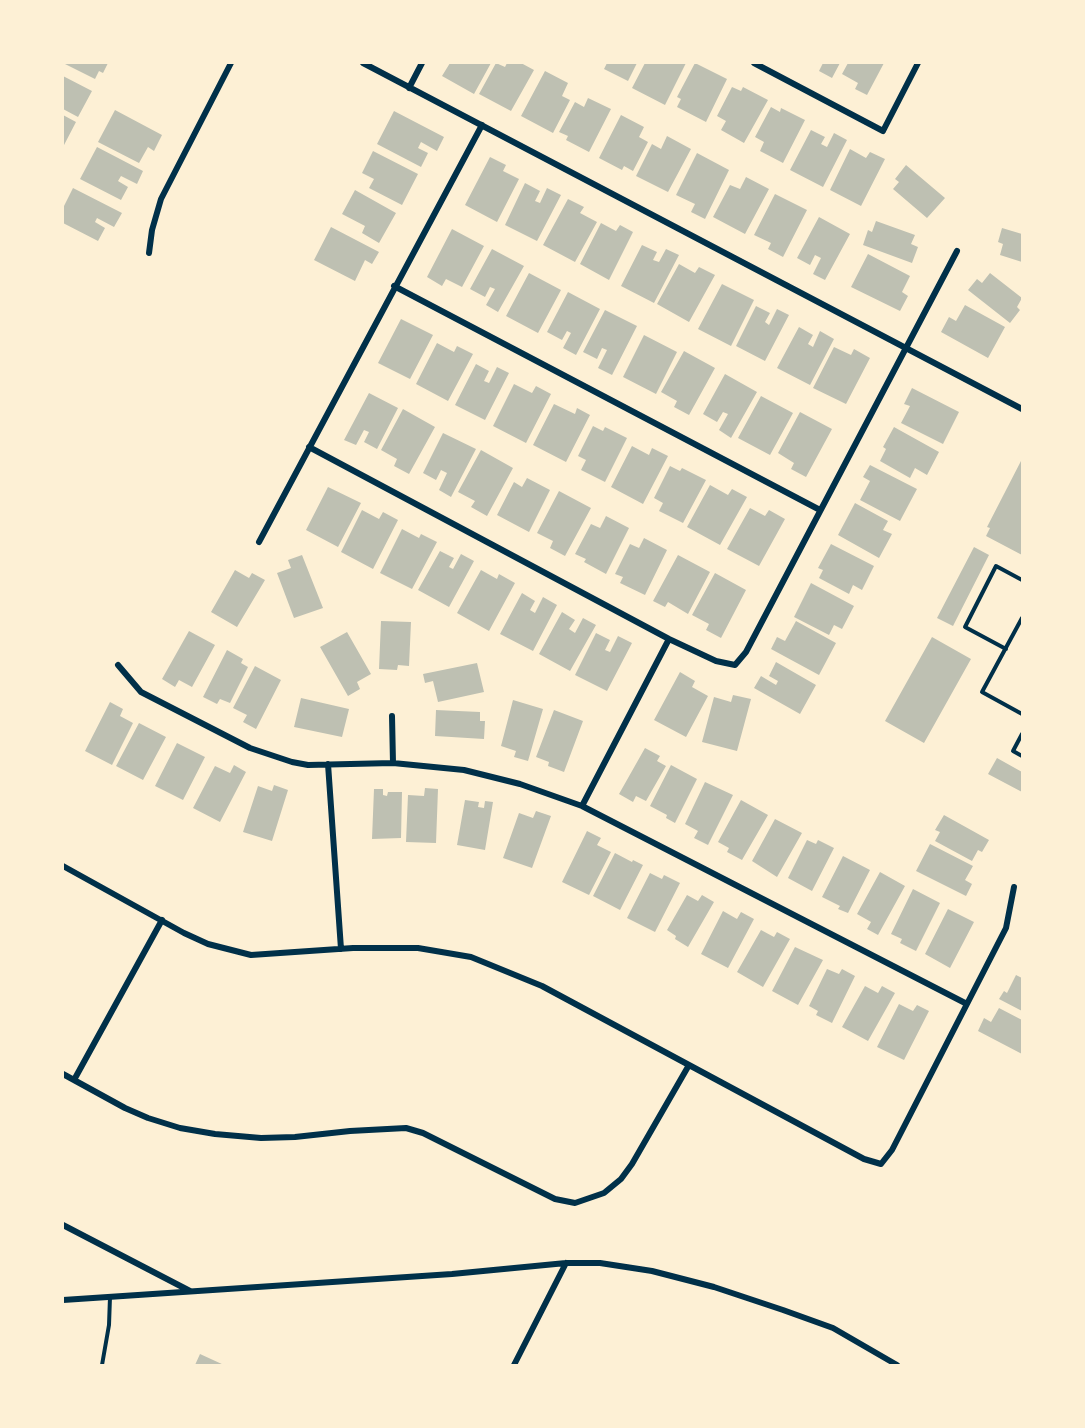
<!DOCTYPE html>
<style>
body{margin:0}
#map{position:relative;width:1085px;height:1428px;overflow:hidden;background:#fdf0d5;font-family:"IBM Plex Sans",sans-serif}
canvas{display:block}
.frame{position:absolute;inset:0;border:64px solid #fdf0d5;pointer-events:none}
</style>
<div id="map">
<canvas width="1085" height="1428"></canvas>
<div class="frame"></div>
</div>
<script>
const ctx = document.querySelector('canvas').getContext('2d');
ctx.lineJoin = 'round';
function paint(path, color) { ctx.fillStyle = color; ctx.fill(path, 'evenodd'); }
const shape = rows => new Path2D(rows.map(r => 'M' + r).join(''));
function strokePath(path, color, width, dash) { ctx.strokeStyle = color; ctx.lineWidth = width; ctx.lineCap = dash ? 'butt' : 'round'; ctx.setLineDash(dash || []); ctx.stroke(path); }
const building = shape([
 [63,63,108,63,103,73,99,71,95,79],
 [450,63,491,63,474,94,442,76],
 [496,63,505,67,507,63,521,63,534,70,511,111,479,94],
 [607,63,637,63,628,81,604,69],
 [645,63,686,63,665,105,632,88],
 [695,63,727,79,706,122,677,107,681,99,677,97],
 [823,63,840,63,832,78,819,71],
 [848,63,884,63,867,95,855,89,858,83,842,74],
 [545,71,568,83,562,96,570,100,553,133,521,116],
 [63,76,92,91,78,117,63,109],
 [732,87,741,91,743,87,768,100,744,143,721,130,726,121,717,116],
 [588,98,611,109,589,152,566,140,568,136,559,132,575,102,584,107],
 [771,107,780,112,781,108,805,120,783,163,760,151,764,142,755,137],
 [115,110,162,135,154,151,148,147,139,163,98,142],
 [394,111,444,137,437,151,421,142,418,148,428,153,421,167,377,144],
 [63,115,76,122,63,147],
 [621,115,644,127,639,137,648,142,633,171,624,166,622,170,599,158],
 [811,130,825,137,821,144,827,147,834,133,847,140,823,187,790,170],
 [667,136,691,149,668,192,636,176,652,144,661,149],
 [97,147,143,171,137,184,121,176,118,181,128,187,121,200,80,179],
 [850,149,866,158,870,152,885,159,861,206,830,190],
 [373,151,418,174,402,205,369,188,374,179,362,173],
 [697,153,729,170,705,219,691,212,695,204,676,195],
 [490,157,506,165,503,171,519,179,497,222,465,205],
 [906,165,945,198,927,218,893,189,899,182,895,179],
 [746,177,769,189,745,234,713,217,730,185,740,189],
 [525,183,540,191,535,201,540,203,547,188,561,195,537,241,505,225],
 [73,188,122,213,114,227,97,218,95,222,105,228,98,241,63,223,63,208],
 [355,190,396,213,379,243,362,233,365,226,342,214],
 [775,194,807,210,783,257,768,249,771,243,754,235],
 [568,199,584,207,580,213,597,222,575,262,543,245],
 [819,217,850,234,825,280,813,274,821,258,815,255,810,265,797,258],
 [876,221,915,235,911,244,918,247,912,263,863,245,868,230,872,232],
 [601,223,616,231,620,225,633,232,609,280,580,264],
 [331,227,379,252,372,264,365,260,355,281,314,260],
 [1002,228,1022,234,1022,262,1000,255,1003,244,998,242],
 [452,229,484,246,462,287,446,279,442,286,427,277],
 [642,245,657,252,653,260,659,262,666,249,679,255,654,303,621,286],
 [492,249,524,266,498,312,486,305,495,289,490,287,485,297,470,289],
 [868,254,910,276,902,292,908,296,900,311,851,287],
 [679,264,695,273,699,267,715,275,689,322,657,304],
 [529,273,561,290,538,333,506,316],
 [990,273,1022,298,1017,307,1020,310,1010,323,968,290,977,279,982,283],
 [722,284,754,300,731,346,698,329],
 [568,292,600,309,576,355,563,348,571,333,567,331,562,340,547,332],
 [965,305,1005,327,988,358,941,332,949,317,956,321],
 [756,306,770,313,765,322,769,325,777,309,789,315,765,361,736,346],
 [605,310,637,326,612,375,598,368,607,350,602,348,597,359,583,352],
 [401,319,433,335,410,379,378,363],
 [799,327,813,335,808,344,813,347,820,331,834,339,810,385,777,368],
 [644,335,677,352,656,394,623,377],
 [437,343,454,352,457,346,473,354,448,401,416,384],
 [834,347,851,355,854,349,870,358,846,404,813,388],
 [684,351,715,368,689,415,674,407,677,401,661,392],
 [476,364,489,371,484,381,489,383,497,367,509,373,485,420,455,405],
 [725,374,757,392,731,438,719,430,728,414,723,412,717,422,703,414],
 [514,384,532,393,536,386,551,394,526,443,493,426],
 [912,388,959,412,943,444,901,423,910,406,904,404],
 [369,393,398,408,377,449,364,442,369,432,364,430,356,445,344,440],
 [761,396,793,413,770,455,738,438],
 [554,404,575,414,577,408,590,415,566,462,533,445],
 [403,409,435,427,409,474,394,466,397,459,381,450],
 [800,412,832,429,806,477,791,469,794,463,778,453],
 [593,426,603,431,605,427,627,438,605,482,581,470,586,460,578,456],
 [894,427,939,452,927,475,915,468,910,478,880,461,886,449,883,447],
 [443,433,476,449,451,497,439,490,447,473,441,470,436,480,423,473],
 [632,446,649,455,652,448,668,456,643,504,611,487],
 [481,450,513,468,487,516,471,507,475,501,458,492],
 [1022,459,1022,555,986,536,990,528,987,527],
 [870,465,917,489,900,521,860,500,870,481,863,477],
 [670,466,680,471,682,468,706,480,683,523,659,511,663,503,654,498],
 [527,478,550,490,529,532,497,515,514,482,522,487],
 [710,485,728,495,732,489,747,497,720,545,687,527],
 [328,487,361,503,338,547,306,530],
 [559,491,591,508,565,556,550,548,553,541,537,533],
 [855,503,888,521,883,530,892,534,879,558,838,535],
 [750,508,765,516,769,510,785,519,759,566,727,549],
 [362,510,379,519,383,512,398,520,373,569,341,552],
 [606,516,629,528,606,574,584,562,586,559,575,554,591,524,600,528],
 [402,529,419,538,421,534,437,542,412,589,380,573],
 [644,538,667,550,645,595,620,583,623,577,615,574,630,544,639,548],
 [831,544,874,566,862,590,853,585,849,594,819,578,823,570,818,568],
 [974,547,989,555,953,626,937,618],
 [440,551,454,558,449,567,453,569,461,554,474,561,449,607,418,590],
 [302,555,323,608,294,618,277,573,291,568,288,560],
 [678,555,710,572,688,614,668,602,665,607,653,601],
 [235,570,249,578,252,573,265,580,237,627,211,612],
 [481,570,497,579,499,574,515,583,489,631,457,613],
 [715,573,746,590,721,638,706,630,709,624,692,615],
 [811,583,854,606,842,629,834,625,829,635,794,617],
 [522,593,535,601,530,610,535,613,543,597,557,605,533,651,500,634],
 [562,612,575,620,569,629,575,633,583,618,596,625,570,671,539,654],
 [381,621,411,622,409,666,398,665,397,670,379,669],
 [796,621,836,643,819,675,771,649,777,637,785,641],
 [189,631,215,645,192,687,179,680,175,687,162,679],
 [347,632,371,674,357,682,360,689,348,696,320,647],
 [596,633,610,640,605,650,610,652,618,636,632,643,607,691,575,675],
 [932,637,971,659,924,743,885,721],
 [227,650,243,659,241,663,248,667,230,703,220,699,217,704,203,697],
 [776,662,816,685,800,714,754,688,761,676,776,685,778,681,769,676],
 [477,663,484,692,438,702,433,681,425,683,423,674],
 [255,666,281,680,256,729,243,722,247,715,233,708],
 [680,672,695,681,692,687,708,696,686,737,654,720],
 [733,695,751,699,737,751,702,742,714,697,731,702],
 [301,698,349,709,342,737,294,727],
 [513,700,543,709,528,761,514,757,516,751,501,746],
 [110,702,123,709,120,716,133,723,112,765,85,751],
 [436,710,480,712,480,721,485,721,484,739,435,736],
 [554,710,583,721,564,772,548,766,549,762,536,757],
 [139,723,166,737,143,780,116,766],
 [177,743,205,757,183,800,155,786],
 [645,748,660,756,657,761,666,766,646,801,636,796,633,802,619,794],
 [997,758,1022,772,1022,792,988,774],
 [234,765,246,772,220,822,193,808,215,766,230,773],
 [671,765,697,779,675,823,666,818,667,815,650,806],
 [705,782,733,795,708,845,694,838,698,831,685,824],
 [274,785,288,790,272,841,243,832,258,786,272,791],
 [425,788,438,789,436,843,406,842,408,795,424,796],
 [374,789,383,789,383,795,387,796,388,792,402,792,401,838,372,839],
 [465,800,479,802,478,807,484,808,485,801,493,802,485,850,457,845],
 [741,800,768,815,742,860,727,852,729,848,718,842],
 [536,811,551,816,532,868,503,858,519,813,533,818],
 [944,815,989,840,982,852,978,850,972,861,935,841,940,832,935,830],
 [775,819,802,833,777,877,752,861],
 [587,831,601,838,597,845,611,852,589,895,562,882],
 [807,840,816,844,818,840,834,848,812,891,788,878],
 [930,844,973,866,965,880,972,884,966,896,916,871],
 [615,853,632,862,633,860,643,865,620,910,593,896],
 [843,856,870,870,848,913,838,909,840,906,822,897],
 [880,872,905,886,878,935,867,929,871,922,857,914],
 [650,873,662,879,664,875,680,883,655,932,627,918],
 [913,889,940,903,916,951,900,943,902,939,891,934],
 [687,895,698,901,702,895,714,902,688,947,675,939,676,936,667,930],
 [948,909,974,922,950,968,925,954],
 [723,911,737,919,741,912,754,919,728,968,701,954],
 [761,930,774,937,777,932,790,939,763,987,737,972],
 [795,947,823,960,798,1005,772,991],
 [827,969,839,974,842,969,855,976,832,1023,816,1015,818,1011,809,1006],
 [1016,975,1022,978,1022,1011,999,999,1004,991,1007,993],
 [865,986,878,993,882,986,895,993,868,1041,842,1027],
 [899,1004,913,1011,917,1005,929,1011,904,1060,877,1047],
 [999,1008,1022,1020,1022,1054,978,1031,984,1018,991,1022],
 [200,1354,224,1365,195,1365]
]);
const service = shape([
 [1022,618,982,692,1022,714],
 [1006,649,965,627,996,566,1022,580],
 [1022,734,1013,751,1022,756],
 [102,1365,109,1325,110,1297]
]);
const minor = shape([
 [363,63,1022,409],
 [754,63,883,131,918,63],
 [409,88,422,63],
 [149,253,152,230,161,199,231,63],
 [394,286,820,510],
 [309,447,669,639,716,661,735,665,746,652,957,251],
 [259,542,482,125],
 [118,665,141,692,250,748,292,762,308,765,393,763,464,770,520,784,582,806,967,1004],
 [392,716,393,763],
 [328,764,341,949],
 [582,806,669,639],
 [63,866,184,933,208,944,251,955,353,948,418,948,471,957,542,986,864,1159,881,1164,892,1150,1006,928,1014,887],
 [63,1074,125,1108,148,1118,180,1128,215,1134,261,1138,295,1137,350,1131,406,1128,423,1133,555,1199,575,1203,604,1193,621,1179,632,1164,689,1065],
 [74,1080,162,920],
 [63,1225,190,1291],
 [63,1300,452,1274,566,1263,600,1263,652,1271,714,1287,783,1310,833,1328,897,1365],
 [514,1365,566,1263]
]);
paint(building, '#bec0b2');
strokePath(service, '#003049', 4);
strokePath(minor, '#003049', 6);
</script>
